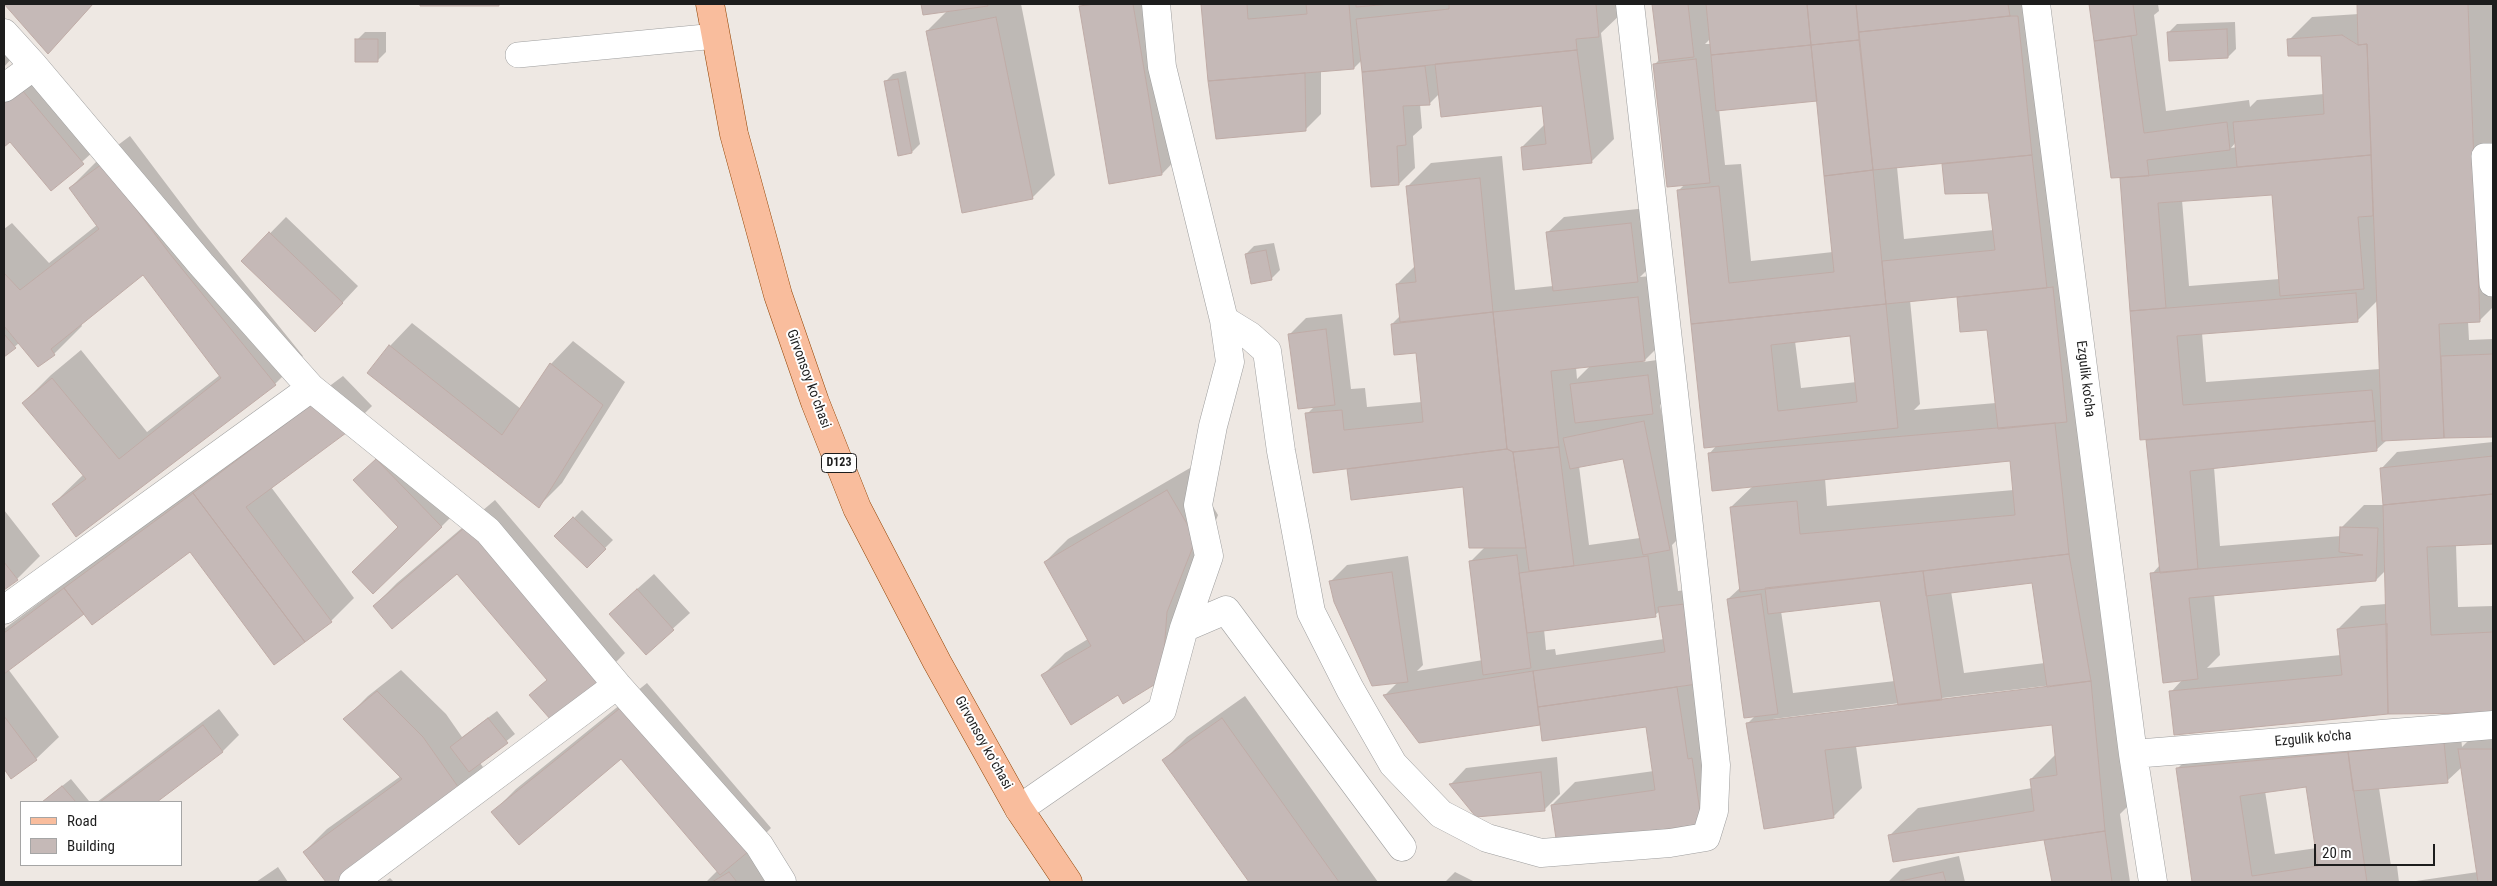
<!DOCTYPE html>
<meta charset="utf-8">
<style>
body{margin:0}
#map{position:relative;width:2497px;height:886px;overflow:hidden;background:#eee8e3;font-family:"Roboto Condensed",sans-serif}
canvas{display:block}
.frame{position:absolute;inset:0;border:5px solid #1d1d1d;pointer-events:none}
.legend{position:absolute;left:20px;top:801px;width:162px;height:65px;box-sizing:border-box;background:#fff;border:1px solid #a5a5a5;margin:0;padding:6px 9px;list-style:none;font-size:15px;color:#1d1d1d}
.legend li{display:flex;align-items:center;gap:10px;height:25px}
.legend b{width:25px;border:1px solid #a5a5a5}
.scale{position:absolute;left:2314px;top:844px;width:121px;height:22px;box-sizing:border-box;border:2px solid #1d1d1d;border-top:0;padding-left:6px;font-size:15px;line-height:18px;white-space:nowrap;color:#1d1d1d;-webkit-text-stroke:4px #fff;paint-order:stroke}
</style>
<div id="map">
<canvas width="2497" height="886"></canvas>
<div class="frame"></div>
<ul class="legend">
<li><b style="height:6px;background:#f9bd9d"></b>Road</li>
<li><b style="height:14px;background:#c5b9b7"></b>Building</li>
</ul>
<div class="scale">20 m</div>
</div>
<script>
const ctx = document.querySelector('canvas').getContext('2d');
ctx.lineJoin = 'round';
function fillPath(path, color) { ctx.fillStyle = color; ctx.fill(path, 'evenodd'); }
const toPath = rows => new Path2D(rows.map(r => 'M' + r).join(''));
function strokePath(path, color, width, dash) { ctx.strokeStyle = color; ctx.lineWidth = width; ctx.lineCap = dash ? 'butt' : 'round'; ctx.setLineDash(dash || []); ctx.stroke(path); }
function drawText(font, color, halo, rows, align = 'center') {
  ctx.font = font + ' "Roboto Condensed",sans-serif'; ctx.lineWidth = 4; ctx.setLineDash([]); ctx.textBaseline = 'middle'; ctx.strokeStyle = halo; ctx.fillStyle = color; for (const [text, x, y, turn = 0] of rows) {
    ctx.save(); ctx.translate(x, y); ctx.rotate((+turn || 0) * Math.PI / 180); ctx.textAlign = isNaN(turn) ? turn : align; if (halo) ctx.strokeText(text, 0, 0); ctx.fillText(text, 0, 0); ctx.restore();
  }
}
const shadow = toPath([
 [6,4,93,4,48,52],
 [922,4,1021,4,1055,175,1032,198,927,31,948,10,924,14],
 [1084,4,1159,4,1184,151,1162,174,1081,7],
 [1202,4,1621,4,1622,13,1601,33,1614,139,1591,162,1522,147,1545,124,1543,105,1440,93,1429,104,1420,104,1422,128,1413,136,1415,168,1399,184,1372,185,1362,60,1354,68,1321,71,1321,114,1305,130,1209,81],
 [1654,4,2047,4,2132,802,2120,814,2130,882,2053,882,2045,839,1889,836,1918,808,2032,788,2031,779,2056,754,2053,724,1856,746,1862,788,1834,816,1765,828,1747,724,1755,716,1728,599,1741,587,1731,507,1753,486,1709,454,1717,445,1679,190,1685,184,1655,64,1660,59],
 [1710,39,1711,44,1705,44],
 [1818,99,1833,252,1751,261,1741,164,1725,165,1719,109],
 [1946,162,1944,164,1989,192,1994,230,1904,239,1897,167],
 [1958,295,1961,331,1988,328,1996,403,1914,410,1920,404,1910,300],
 [1851,335,1857,382,1801,388,1795,341],
 [2011,460,2014,490,1827,506,1825,478],
 [2033,582,2045,663,1964,673,1951,591],
 [1881,600,1895,681,1793,693,1781,611],
 [2053,685,2053,687,1939,701,1942,698],
 [1900,703,1900,706,1773,721,1773,719],
 [2090,4,2158,4,2159,11,2154,15,2166,111,2249,100,2250,107,2257,100,2324,94,2322,55,2289,40,2312,17,2359,14,2358,4,2493,4,2493,307,2479,321,2468,321,2469,340,2493,339,2493,436,2387,440,2376,450,2214,467,2220,546,2341,536,2341,528,2364,505,2384,505,2381,469,2397,452,2493,442,2493,543,2456,545,2458,607,2493,606,2493,712,2171,692,2183,679,2152,574,2160,565,2147,438,2141,438,2121,177,2112,177],
 [2236,142,2237,147,2231,148],
 [2273,193,2280,279,2189,286,2182,200],
 [2378,300,2380,369,2206,382,2202,333,2357,321],
 [2386,570,2386,604,2361,606,2338,629,2341,655,2207,668,2220,655,2214,594,2376,580],
 [2235,22,2236,49,2228,57,2169,32,2177,24],
 [365,32,386,32,386,52,378,60,357,40],
 [4,37,17,52,4,67],
 [40,62,106,140,51,190,10,140,4,145,4,92],
 [906,71,920,144,912,152,885,82,893,74],
 [130,136,198,226,303,356,275,384,53,504,84,474,23,403,51,375,81,350,147,432,220,375,143,273,81,324,82,326,54,354,39,366,19,343,4,356,4,229,12,223,49,263,97,225,70,188,98,160],
 [1502,156,1515,290,1553,286,1547,233,1564,217,1647,208,1653,264,1640,277,1661,275,1668,337,1643,362,1664,359,1668,397,1660,405,1685,532,1672,545,1678,591,1701,588,1710,737,1701,823,1552,805,1575,782,1654,771,1647,725,1542,724,1419,742,1385,695,1398,682,1331,581,1347,565,1408,556,1423,665,1417,671,1483,660,1470,562,1485,547,1464,486,1352,499,1348,467,1307,414,1315,406,1290,334,1306,318,1342,314,1351,389,1365,388,1367,407,1422,402,1417,352,1392,324,1400,316,1397,284,1416,265,1408,186,1431,163],
 [1590,366,1577,379,1576,367],
 [1624,458,1640,538,1589,545,1579,466],
 [1660,611,1664,639,1556,655,1555,649,1546,650,1544,629,1655,615],
 [286,217,358,286,331,315,243,261],
 [1274,243,1280,270,1271,279,1246,254,1254,246],
 [412,323,521,409,551,364,573,341,625,382,562,483,539,506,390,346],
 [343,376,372,406,349,429,271,487,354,598,331,621,190,551,85,613,8,669,59,737,36,759,12,777,4,767,4,629],
 [393,443,457,511,441,527,400,527,371,464],
 [1190,468,1218,515,1190,588,1184,656,1118,693,1043,675,1065,653,1088,639,1045,562,1068,539],
 [495,500,625,653,602,676,531,696,548,679,457,572,374,606,397,583],
 [4,510,40,556,17,579,4,589],
 [582,510,613,540,587,566,556,536],
 [654,574,690,613,646,653,627,598],
 [401,670,446,714,462,737,497,711,515,734,480,763,483,767,460,790,335,882,327,882,304,852,327,829,401,776,345,719,368,696],
 [647,683,771,828,746,853,752,850,777,882,706,882,718,870,621,757,493,812,516,789],
 [1245,696,1378,882,1251,882,1164,760,1187,737],
 [219,709,239,735,223,751,155,802,97,802],
 [2488,721,2493,721,2493,882,2409,882,2478,872,2462,767,2447,781,2379,788,2391,866,2397,866,2399,882,2193,882,2178,768,2201,745,2460,727,2462,747],
 [2307,785,2317,848,2275,854,2265,791],
 [1557,757,1560,794,1544,810,1451,784,1466,768],
 [71,779,89,801,87,802,42,802],
 [1959,856,1965,882,1888,882,1901,869],
 [278,867,288,882,256,882],
 [1455,872,1475,882,1445,882],
 [390,878,394,882,385,882]
]);
const building = toPath([
 [4,4,93,4,48,54,4,4],
 [420,4,499,4,499,6,420,6,420,4],
 [921,4,987,4,988,6,923,15,921,4],
 [1095,4,1133,4,1162,175,1109,184,1079,6,1095,4],
 [1201,4,1247,4,1248,19,1307,14,1306,4,1349,4,1354,69,1208,81,1201,4],
 [1356,4,1391,4,1356,7,1356,4],
 [1449,4,1596,4,1599,37,1576,39,1577,50,1362,72,1356,19,1449,9,1449,4],
 [1652,4,1688,4,1694,57,1659,61,1652,4],
 [1706,4,1807,4,1811,45,1711,55,1706,4],
 [1807,4,1856,4,1859,40,1811,45,1807,4],
 [1856,4,2008,4,2010,16,1859,32,1856,4],
 [2089,4,2133,4,2137,35,2094,41,2089,4],
 [2357,4,2468,4,2480,322,2439,324,2444,438,2382,441,2367,44,2358,45,2357,4],
 [2010,16,2018,16,2032,155,1873,170,1859,32,2010,16],
 [996,17,1033,199,962,213,926,31,996,17],
 [2227,29,2228,58,2169,61,2167,32,2227,29],
 [2342,35,2358,45,2367,44,2371,155,2237,167,2233,122,2324,114,2321,56,2288,56,2287,39,2342,35],
 [2131,36,2144,133,2227,122,2230,150,2147,160,2149,176,2111,178,2094,41,2131,36],
 [355,39,378,39,378,62,355,62,355,39],
 [1859,40,1873,170,1824,176,1811,45,1859,40],
 [1811,45,1817,101,1716,111,1711,55,1811,45],
 [1577,50,1592,163,1523,170,1521,147,1546,144,1542,106,1441,117,1435,64,1577,50],
 [1696,59,1710,183,1667,187,1653,64,1696,59],
 [1425,66,1430,105,1403,106,1406,145,1397,146,1399,185,1371,187,1362,72,1425,66],
 [1305,73,1306,131,1216,139,1208,81,1305,73],
 [898,79,912,153,898,156,884,81,898,79],
 [17,84,84,164,51,191,10,142,4,147,4,95,17,84],
 [2032,155,2047,288,1886,304,1882,261,1995,250,1988,193,1945,194,1942,164,2032,155],
 [2371,155,2373,216,2358,217,2364,289,2280,296,2272,195,2158,203,2166,308,2130,311,2120,178,2371,155],
 [102,164,170,254,276,385,76,537,52,504,86,479,22,403,52,378,119,459,221,378,143,275,51,349,55,355,38,367,4,326,4,273,20,290,99,229,69,188,102,164],
 [1873,170,1886,304,1691,324,1677,190,1719,186,1729,283,1834,272,1824,176,1873,170],
 [1480,178,1493,312,1400,322,1396,284,1416,282,1406,186,1480,178],
 [1631,223,1638,282,1553,291,1546,232,1631,223],
 [269,232,343,303,315,332,241,261,269,232],
 [1266,250,1272,280,1251,284,1245,254,1266,250],
 [2053,287,2067,422,1998,429,1987,330,1960,332,1957,297,2053,287],
 [2356,293,2358,322,2177,336,2183,405,2372,390,2375,421,2140,440,2130,311,2356,293],
 [1638,297,1645,361,1551,371,1559,447,1513,452,1507,449,1493,312,1638,297],
 [1886,304,1898,428,1704,448,1691,324,1886,304],
 [1850,336,1857,402,1778,411,1771,345,1850,336],
 [1493,312,1507,449,1313,473,1305,413,1342,410,1344,430,1423,422,1416,353,1394,355,1391,324,1493,312],
 [1326,329,1335,405,1298,409,1288,334,1326,329],
 [4,334,16,348,4,357,4,334],
 [389,345,502,435,550,363,603,405,539,508,367,373,389,345],
 [2493,354,2493,437,2444,438,2441,356,2493,354],
 [1648,375,1653,414,1575,423,1570,384,1648,375],
 [320,398,350,430,246,507,332,622,305,642,193,493,320,398],
 [1644,421,1670,550,1643,555,1623,459,1570,469,1563,438,1644,421],
 [2375,421,2377,451,2190,471,2198,569,2160,573,2146,440,2375,421],
 [2055,423,2069,554,1740,592,1730,507,1797,501,1800,534,2015,515,2010,461,1712,491,1708,453,2055,423],
 [1559,447,1574,566,1529,571,1513,452,1559,447],
 [1507,449,1513,452,1526,548,1469,548,1463,487,1351,500,1347,469,1507,449],
 [2493,456,2493,494,2383,505,2380,468,2493,456],
 [376,459,442,527,373,594,352,572,398,527,353,480,376,459],
 [1167,490,1196,539,1167,612,1162,680,1123,704,1118,695,1071,725,1041,675,1091,646,1044,562,1167,490],
 [193,493,305,642,274,665,190,552,92,625,64,588,193,493],
 [2493,494,2493,544,2427,547,2431,635,2493,632,2493,713,2388,714,2383,505,2493,494],
 [573,517,606,549,587,568,554,536,573,517],
 [471,522,603,677,551,720,529,695,547,680,457,574,392,629,373,606,471,522],
 [2340,527,2378,528,2376,581,2189,598,2198,679,2163,683,2150,573,2363,555,2339,552,2340,527],
 [2069,554,2091,681,2047,687,2032,583,1926,596,1923,571,2069,554],
 [1517,555,1531,668,1483,675,1469,561,1517,555],
 [1648,556,1656,617,1527,633,1519,573,1648,556],
 [4,562,18,580,4,590,4,562],
 [1923,571,1942,700,1898,705,1880,601,1768,614,1765,588,1923,571],
 [1392,572,1408,682,1372,686,1334,602,1329,581,1392,572],
 [64,588,84,614,4,674,4,633,64,588],
 [637,589,674,630,646,655,609,614,637,589],
 [1761,594,1778,714,1744,718,1727,599,1761,594],
 [1685,604,1697,684,1538,707,1533,671,1665,652,1658,607,1685,604],
 [2387,624,2388,714,2174,735,2169,691,2342,675,2337,629,2387,624],
 [1533,671,1540,725,1419,743,1383,695,1533,671],
 [2091,681,2105,831,1893,862,1888,835,2034,811,2030,779,2057,775,2052,725,1825,750,1834,818,1764,829,1746,723,2091,681],
 [1677,687,1688,759,1692,758,1702,824,1557,845,1551,805,1655,790,1646,727,1542,741,1538,707,1677,687],
 [377,691,423,737,461,791,337,882,326,882,303,852,402,779,343,719,377,691],
 [624,705,749,851,720,875,621,759,519,845,491,812,624,705],
 [4,716,37,760,11,779,4,769,4,716],
 [488,718,508,743,469,772,450,747,488,718],
 [1222,718,1339,882,1249,882,1162,760,1222,718],
 [203,725,223,752,157,802,100,802,203,725],
 [2444,742,2448,783,2353,791,2348,752,2444,742],
 [2458,749,2493,749,2493,882,2478,882,2458,749],
 [2348,752,2367,882,2192,882,2176,768,2348,752],
 [2306,787,2318,866,2252,876,2240,796,2306,787],
 [1541,772,1545,811,1476,817,1449,784,1541,772],
 [62,786,76,802,42,802,62,786],
 [2105,831,2112,882,2052,882,2044,840,2105,831],
 [729,872,737,882,712,882,729,872],
 [1943,872,1946,882,1896,882,1943,872]
]);
const lane = toPath([
 [518,55,716,36],
 [2492,284,2484,156,2493,156]
]);
const street = toPath([
 [1156,4,1162,67,1224,320],
 [2036,4,2133,754,2153,882],
 [4,33,34,66,201,264,311,388,488,531,617,685,759,845,782,882],
 [4,88,34,66],
 [4,610,311,388],
 [1184,628,1226,610,1402,847],
 [2133,754,2493,725],
 [1019,809,1162,710,1184,628,1209,556,1198,505,1213,426,1230,362,1224,320,1250,336,1267,351,1281,451,1311,612,1350,689,1393,764,1441,814,1487,838,1541,853,1670,843,1706,837,1714,811,1716,765,1630,4],
 [353,882,617,685]
]);
const primary = toPath([
 [710,4,734,134,778,295,815,402,857,508,937,662,1019,809,1068,882]
]);
const shields = [
 [839,463,35]
];
const shieldNames = [
 ["D123",839,463]
];
const streetNames = [
 ["Girvonsoy koʻchasi",808,379,70],
 ["Ezgulik ko'cha",2085,379,83],
 ["Ezgulik ko'cha",2313,739,-5],
 ["Girvonsoy koʻchasi",983,743,61]
];
fillPath(shadow, '#0003');
fillPath(building, '#c5b9b7');
strokePath(building, '#bfaba6', 1);
strokePath(lane, '#9e9e9e', 26);
strokePath(street, '#9e9e9e', 29);
strokePath(primary, '#924404', 29);
strokePath(lane, '#fff', 25);
strokePath(street, '#fff', 28);
strokePath(primary, '#f9bd9d', 28);
for (const [x, y, w] of shields) { const box = new Path2D(); box.roundRect(x - w / 2, y - 9.5, w, 19, 4); ctx.fillStyle = '#fff'; ctx.fill(box); strokePath(box, '#1d1d1d', 1); }
drawText('bold 12px', '#1d1d1d', null, shieldNames);
drawText('14px', '#1d1d1d', '#fff', streetNames);
</script>
